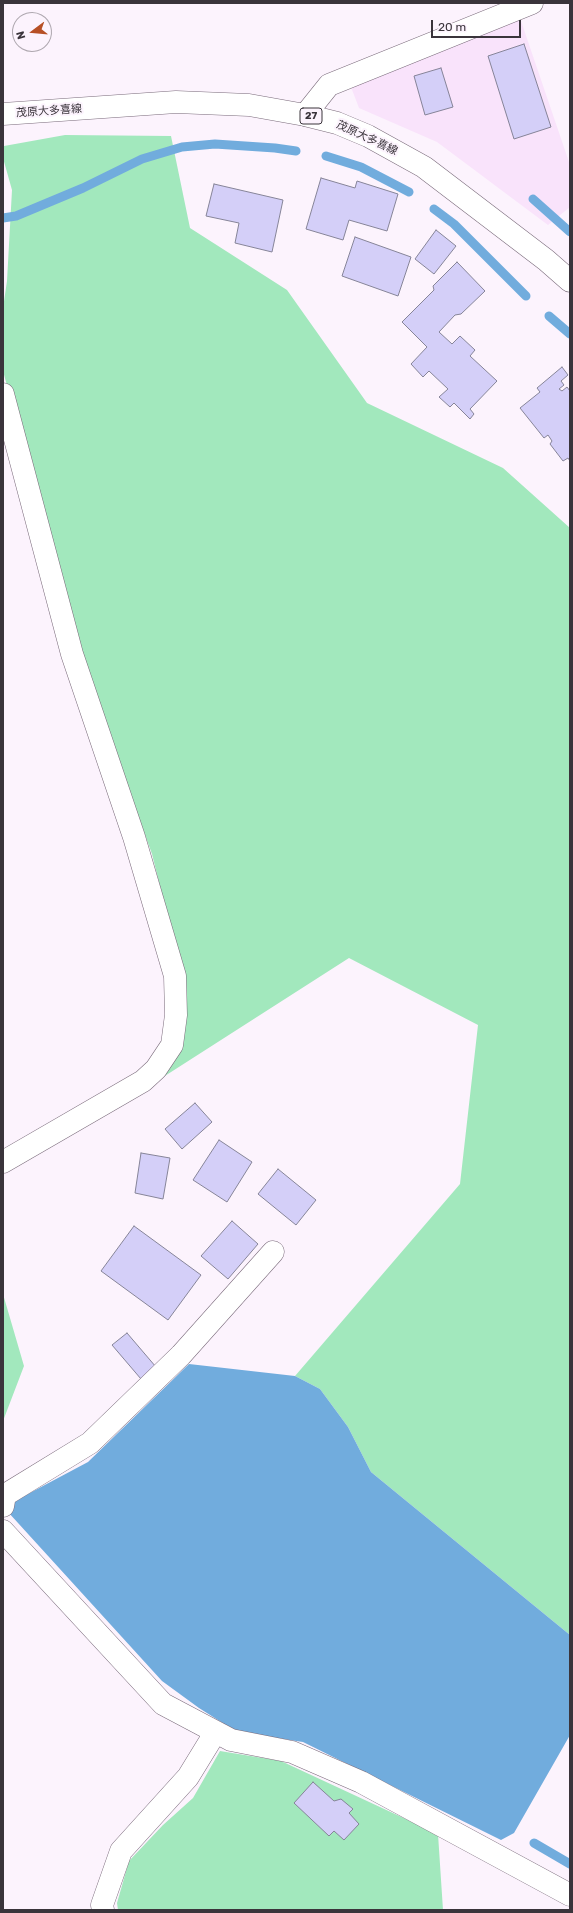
<!DOCTYPE html>
<meta charset="utf-8">
<style>
body{margin:0}
#map{position:relative;width:573px;height:1913px;overflow:hidden;background:#fcf3fd;font-family:Rubik,sans-serif}
canvas{display:block}
.frame{position:absolute;inset:0;border:4px solid #3a343b;pointer-events:none}
.north{position:absolute;left:12px;top:12px;width:40px;height:40px;box-sizing:border-box;background:#fcf3fd;border:1px solid #aea7af;border-radius:50%;rotate:254deg;font-size:11px;font-weight:700;line-height:16px;text-align:center;color:#3a343b}
.north::after{content:'';display:block;margin:auto;width:14px;height:18px;background:#b75026;clip-path:polygon(50% 0,100% 100%,50% 72%,0 100%)}
.scale{position:absolute;left:431px;top:20px;width:90px;height:18px;box-sizing:border-box;border:2px solid #3a343b;border-top:0;padding-left:5px;font-size:12px;line-height:14px;white-space:nowrap;color:#3a343b;-webkit-text-stroke:3px #fcf3fd;paint-order:stroke}
</style>
<div id="map">
<canvas width="573" height="1913"></canvas>
<div class="frame"></div>
<div class="north">N</div>
<div class="scale">20 m</div>
</div>
<script>
const ctx = document.querySelector('canvas').getContext('2d');
ctx.lineJoin = 'round';
function fillPath(path, color) { ctx.fillStyle = color; ctx.fill(path, 'evenodd'); }
const toPath = rows => new Path2D(rows.map(r => 'M' + r).join(''));
function strokePath(path, color, width, dash) { ctx.strokeStyle = color; ctx.lineWidth = width; ctx.lineCap = dash ? 'butt' : 'round'; ctx.setLineDash(dash || []); ctx.stroke(path); }
function drawText(font, color, halo, rows, align = 'center') {
  ctx.font = font + ' Rubik,"Noto Sans JP",sans-serif'; ctx.lineWidth = 4; ctx.setLineDash([]); ctx.textBaseline = 'middle'; ctx.strokeStyle = halo; ctx.fillStyle = color; for (const [text, x, y, turn = 0] of rows) {
    ctx.save(); ctx.translate(x, y); ctx.rotate((+turn || 0) * Math.PI / 180); ctx.textAlign = isNaN(turn) ? turn : align; if (halo) ctx.strokeText(text, 0, 0); ctx.fillText(text, 0, 0); ctx.restore();
  }
}
const built = toPath([
 [519,15,570,165,570,207,548,225,437,142,359,108,351,87]
]);
const green = toPath([
 [65,135,171,136,190,228,287,290,367,403,503,468,570,528,570,1635,371,1472,348,1427,320,1389,295,1376,460,1184,478,1025,349,958,157,1081,180,1044,172,935,152,854,84,667,3,371,3,308,7,281,12,190,3,158,4,146],
 [3,1294,24,1366,3,1421],
 [220,1751,281,1761,438,1834,443,1910,118,1910,117,1903,129,1861,163,1825,193,1798]
]);
const water = toPath([
 [189,1364,295,1376,320,1389,348,1427,371,1472,570,1635,570,1735,514,1833,501,1840,303,1742,237,1732,199,1708,162,1681,8,1512,11,1503,88,1462]
]);
const stream = toPath([
 [326,156,361,167,409,192],
 [533,199,570,232],
 [434,209,454,224,526,296],
 [3,218,16,216,83,188,142,159,182,147,215,144,275,148,296,151],
 [549,316,570,334],
 [534,1843,570,1864]
]);
const building = toPath([
 [524,44,551,127,514,139,488,56,524,44],
 [441,68,453,107,425,115,414,76,441,68],
 [321,178,355,188,357,181,398,194,387,231,349,220,343,240,306,229,321,178],
 [214,184,283,200,272,252,235,243,239,223,206,216,214,184],
 [436,230,456,246,434,274,415,259,436,230],
 [355,237,411,257,398,296,342,276,355,237],
 [457,262,485,291,461,314,455,315,439,332,452,344,460,336,475,350,470,356,497,381,470,409,474,414,470,419,454,403,450,407,439,397,448,389,429,371,423,377,411,364,427,347,402,322,434,290,433,286,457,262],
 [562,367,568,375,561,381,564,385,559,389,562,391,567,387,570,391,570,461,568,458,563,461,550,444,552,441,548,435,544,438,520,408,540,392,537,388,562,367],
 [195,1103,212,1122,182,1149,165,1129,195,1103],
 [219,1140,252,1162,227,1202,193,1180,219,1140],
 [141,1153,170,1158,163,1199,135,1193,141,1153],
 [278,1169,316,1200,296,1225,258,1194,278,1169],
 [232,1221,258,1244,228,1279,201,1256,232,1221],
 [134,1226,201,1275,168,1320,101,1271,134,1226],
 [127,1333,156,1367,141,1379,112,1345,127,1333],
 [313,1782,334,1801,341,1799,353,1809,349,1813,359,1824,344,1840,334,1831,329,1836,294,1803,313,1782]
]);
const minor = toPath([
 [305,115,329,85,532,3],
 [3,394,72,654,134,837,175,976,176,1015,172,1045,156,1069,143,1081,3,1162],
 [3,1506,5,1495,90,1443,181,1355,273,1252],
 [3,1531,163,1704,231,1740,292,1752,361,1782,570,1895],
 [103,1910,102,1905,121,1851,188,1777,215,1733]
]);
const major = toPath([
 [3,114,176,102,249,105,305,115,337,123,368,136,424,167,546,260,570,281]
]);
const shields = [
 [311,116,22]
];
const shieldNames = [
 ["27",311,116]
];
const streetNames = [
 ["茂原大多喜線",49,111,-4],
 ["茂原大多喜線",367,138,25]
];
fillPath(built, '#f9e3fb');
fillPath(green, '#a2e8bd');
fillPath(water, '#71acdd');
strokePath(stream, '#71acdd', 9);
fillPath(building, '#d4cff8');
strokePath(building, '#868498', 1);
strokePath(minor, '#7a6b7b', 23);
strokePath(major, '#7a6b7b', 23);
strokePath(minor, '#fff', 22);
strokePath(major, '#fff', 22);
for (const [x, y, w] of shields) { const box = new Path2D(); box.roundRect(x - w / 2, y - 8, w, 16, 3); ctx.fillStyle = '#fcf3fd'; ctx.fill(box); strokePath(box, '#3a343b', 1); }
drawText('bold 10px', '#3a343b', null, shieldNames);
drawText('11px', '#3a343b', '#fcf3fd', streetNames);
</script>
